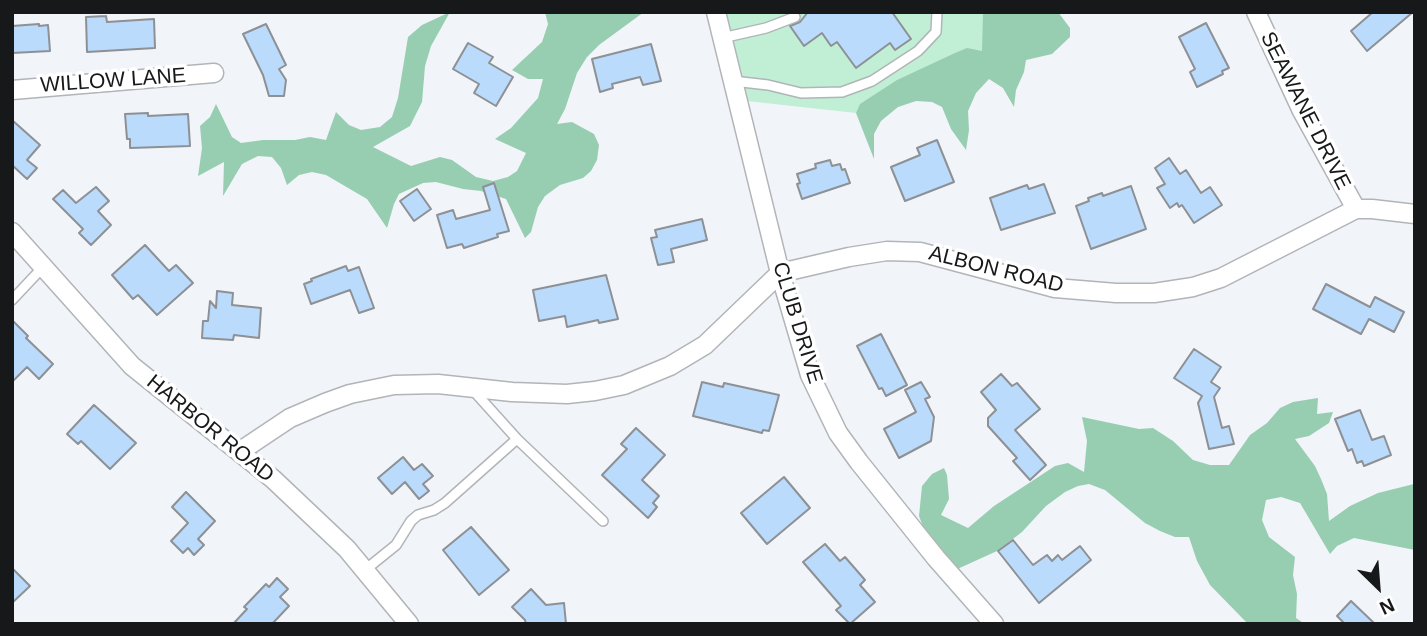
<!DOCTYPE html>
<style>
body{margin:0}
#map{position:relative;width:1427px;height:636px;overflow:hidden;background:#f1f4f8;font-family:Arial,sans-serif}
canvas{display:block}
.frame{position:absolute;inset:0;border:14px solid #171819;pointer-events:none}
.north{position:absolute;left:1343px;top:552px;width:70px;height:70px;-webkit-text-stroke:5px #fff;paint-order:stroke;rotate:155deg;font-size:19px;font-weight:700;line-height:28px;text-align:center;color:#171819}
.north::after{content:'';display:block;margin:auto;width:24px;height:32px;background:#171819;clip-path:polygon(50% 0,100% 100%,50% 72%,0 100%)}
</style>
<div id="map">
<canvas width="1427" height="636"></canvas>
<div class="frame"></div>
<div class="north">N</div>
</div>
<script>
const ctx = document.querySelector('canvas').getContext('2d');
ctx.lineJoin = 'round';
function fillPath(path, color) { ctx.fillStyle = color; ctx.fill(path, 'evenodd'); }
const toPath = rows => new Path2D(rows.map(r => 'M' + r).join(''));
function strokePath(path, color, width, dash) { ctx.strokeStyle = color; ctx.lineWidth = width; ctx.lineCap = dash ? 'butt' : 'round'; ctx.setLineDash(dash || []); ctx.stroke(path); }
function drawText(font, color, halo, rows, align = 'center') {
  ctx.font = font + ' Arial,sans-serif'; ctx.lineWidth = 7; ctx.setLineDash([]); ctx.textBaseline = 'middle'; ctx.strokeStyle = halo; ctx.fillStyle = color; for (const [text, x, y, turn = 0] of rows) {
    ctx.save(); ctx.translate(x, y); ctx.rotate((+turn || 0) * Math.PI / 180); ctx.textAlign = isNaN(turn) ? turn : align; if (halo) ctx.strokeText(text, 0, 0); ctx.fillText(text, 0, 0); ctx.restore();
  }
}
const green = toPath([
 [712,12,993,12,1007,60,856,113,738,100]
]);
const forest = toPath([
 [450,12,431,46,425,66,422,102,410,126,373,147,411,166,440,157,452,160,476,177,493,181,508,177,517,171,526,153,495,139,511,128,538,98,543,79,528,79,512,70,542,42,548,24,545,12,644,12,599,45,587,57,577,73,565,109,557,124,572,122,594,134,599,145,597,160,591,171,583,178,560,185,545,196,538,207,531,232,525,238,506,199,481,191,463,189,436,182,423,183,399,194,394,204,387,228,367,199,326,175,312,172,299,175,287,185,281,168,272,157,258,156,242,164,223,196,224,162,198,176,202,148,200,126,210,117,216,104,232,137,241,143,263,140,295,140,310,137,326,140,336,112,349,125,361,130,380,127,392,117,398,98,408,37,422,25],
 [983,12,1058,12,1070,28,1070,37,1052,54,1026,60,1024,72,1016,90,1014,107,1003,88,989,79,976,93,968,111,969,130,966,150,951,129,942,107,932,102,916,101,898,107,881,121,874,134,874,159,856,113,860,104,897,80,955,53,967,48,982,51],
 [1318,398,1317,414,1333,412,1329,423,1309,436,1295,439,1315,466,1321,479,1327,494,1329,521,1350,506,1378,493,1414,484,1415,550,1354,538,1337,546,1330,554,1300,503,1281,497,1266,500,1262,520,1269,537,1295,557,1293,575,1297,594,1296,618,1305,624,1248,624,1210,585,1197,561,1189,537,1175,537,1160,531,1145,523,1105,490,1089,484,1078,486,1065,492,1046,506,1022,532,997,551,953,571,925,532,919,516,922,486,932,474,944,468,947,475,949,499,941,515,968,528,994,506,1055,466,1068,463,1084,472,1087,441,1082,417,1139,429,1153,428,1173,441,1193,460,1210,465,1229,465,1250,435,1267,423,1280,408,1293,402]
]);
const building = toPath([
 [808,12,892,12,911,39,895,50,890,43,856,68,837,42,831,46,822,33,804,46,790,26,800,22,808,12],
 [1373,12,1413,12,1367,51,1351,31,1373,12],
 [106,16,107,22,154,19,155,48,87,52,86,17,106,16],
 [1206,23,1229,68,1222,71,1223,74,1197,87,1190,72,1195,69,1179,37,1206,23],
 [39,24,39,26,48,25,50,51,12,53,12,26,39,24],
 [266,24,286,65,279,69,286,80,284,96,269,96,263,75,243,34,266,24],
 [468,43,493,57,489,63,513,77,496,106,474,93,479,84,453,69,468,43],
 [651,44,661,81,643,85,640,77,612,84,613,88,600,92,592,59,651,44],
 [148,113,148,116,188,114,190,146,130,148,130,139,127,139,125,114,148,113],
 [12,120,40,145,27,160,37,168,27,179,12,165,12,120],
 [937,140,954,182,905,201,891,167,920,155,917,148,937,140],
 [1169,158,1180,174,1186,170,1201,193,1210,187,1222,205,1194,223,1182,205,1179,207,1177,203,1170,208,1157,188,1165,184,1155,168,1169,158],
 [830,160,832,166,840,164,842,170,845,169,850,183,802,199,797,184,800,183,797,174,816,168,815,164,830,160],
 [494,183,509,231,497,234,498,237,464,248,462,244,447,248,437,215,453,210,456,219,490,210,483,187,494,183],
 [1044,184,1055,213,1001,230,990,198,1027,185,1029,189,1044,184],
 [1131,186,1146,229,1091,249,1076,206,1089,201,1088,198,1102,193,1103,196,1131,186],
 [96,187,109,201,98,211,111,225,91,245,79,233,83,229,53,199,63,190,76,203,96,187],
 [417,189,431,209,414,221,400,201,417,189],
 [702,219,707,240,671,249,674,262,658,265,651,238,657,237,655,230,702,219],
 [145,245,169,271,176,265,193,283,157,315,138,295,133,299,112,275,145,245],
 [346,266,348,271,359,267,374,308,359,313,350,290,311,304,304,284,312,281,311,279,346,266],
 [606,275,618,319,599,323,598,320,567,327,565,316,539,321,533,290,606,275],
 [1326,284,1370,307,1375,297,1404,312,1394,332,1369,319,1361,334,1313,309,1326,284],
 [217,291,233,293,232,305,261,308,259,338,234,335,233,340,202,338,203,321,208,321,210,301,216,308,217,291],
 [12,320,28,336,26,338,53,364,39,379,27,367,12,382,12,320],
 [881,334,907,385,886,396,882,388,879,389,857,346,881,334],
 [1194,349,1221,367,1211,382,1220,388,1214,397,1222,428,1229,426,1234,444,1209,449,1198,403,1202,396,1174,378,1194,349],
 [1001,374,1012,386,1017,383,1040,409,1015,430,1046,465,1030,480,1013,461,1017,458,988,426,988,418,996,410,981,392,1001,374],
 [702,382,723,387,724,383,779,395,769,431,763,430,762,433,693,416,702,382],
 [921,382,930,397,925,399,934,417,931,441,899,458,884,429,916,412,905,390,921,382],
 [94,405,136,443,110,469,81,441,78,444,67,434,94,405],
 [1360,410,1372,440,1384,436,1391,455,1364,466,1362,461,1357,463,1352,449,1348,451,1335,419,1360,410],
 [636,428,665,455,642,480,659,496,653,503,657,507,648,518,602,475,627,449,621,444,636,428],
 [403,457,414,470,422,464,433,476,423,484,429,491,419,499,405,482,392,494,378,478,403,457],
 [784,477,810,508,767,544,741,513,784,477],
 [186,492,215,521,198,539,204,545,194,555,188,548,183,553,171,541,188,523,172,507,186,492],
 [471,527,509,570,479,595,443,550,471,527],
 [1013,540,1033,565,1047,555,1052,561,1058,555,1062,560,1080,546,1091,560,1039,603,998,551,1013,540],
 [825,544,840,561,845,557,865,580,860,585,875,602,850,624,836,610,841,606,803,562,825,544],
 [12,568,30,586,12,603,12,568],
 [277,578,288,589,280,597,289,606,272,624,233,624,247,609,244,607,266,584,269,587,277,578],
 [531,589,546,605,564,603,566,624,526,624,525,620,512,607,531,589],
 [1351,601,1375,624,1345,624,1337,616,1351,601]
]);
const lane = toPath([
 [722,38,766,28,795,17],
 [733,81,768,85,801,93,842,92,872,81,918,51,936,32,937,12],
 [12,300,44,266],
 [472,389,517,439,603,521],
 [365,570,396,545,411,521,418,515,434,510,445,503,517,439]
]);
const street = toPath([
 [716,12,780,273,810,375,838,433,859,462,936,558,994,624],
 [1256,12,1302,111,1356,209],
 [12,90,214,73],
 [12,232,132,366,273,479,347,549,409,624],
 [239,452,290,418,325,403,350,394,394,385,438,384,512,392,567,394,595,391,624,385,670,366,705,345,780,273,849,257,887,251,920,252,1055,288,1116,293,1154,293,1193,287,1221,278,1356,209,1372,209,1415,214]
]);
const streetNames = [
 ["WILLOW LANE",113,81,-4],
 ["SEAWANE DRIVE",1305,111,63],
 ["ALBON ROAD",996,270,14],
 ["CLUB DRIVE",797,323,73],
 ["HARBOR ROAD",210,429,39]
];
fillPath(green, '#c1efd6');
fillPath(forest, '#97ceb1');
fillPath(building, '#badbfb');
strokePath(building, '#8d9094', 2);
strokePath(lane, '#b1b5b8', 12);
strokePath(street, '#b1b5b8', 21);
strokePath(lane, '#fff', 9);
strokePath(street, '#fff', 18);
drawText('21px', '#171819', '#fff', streetNames);
</script>
